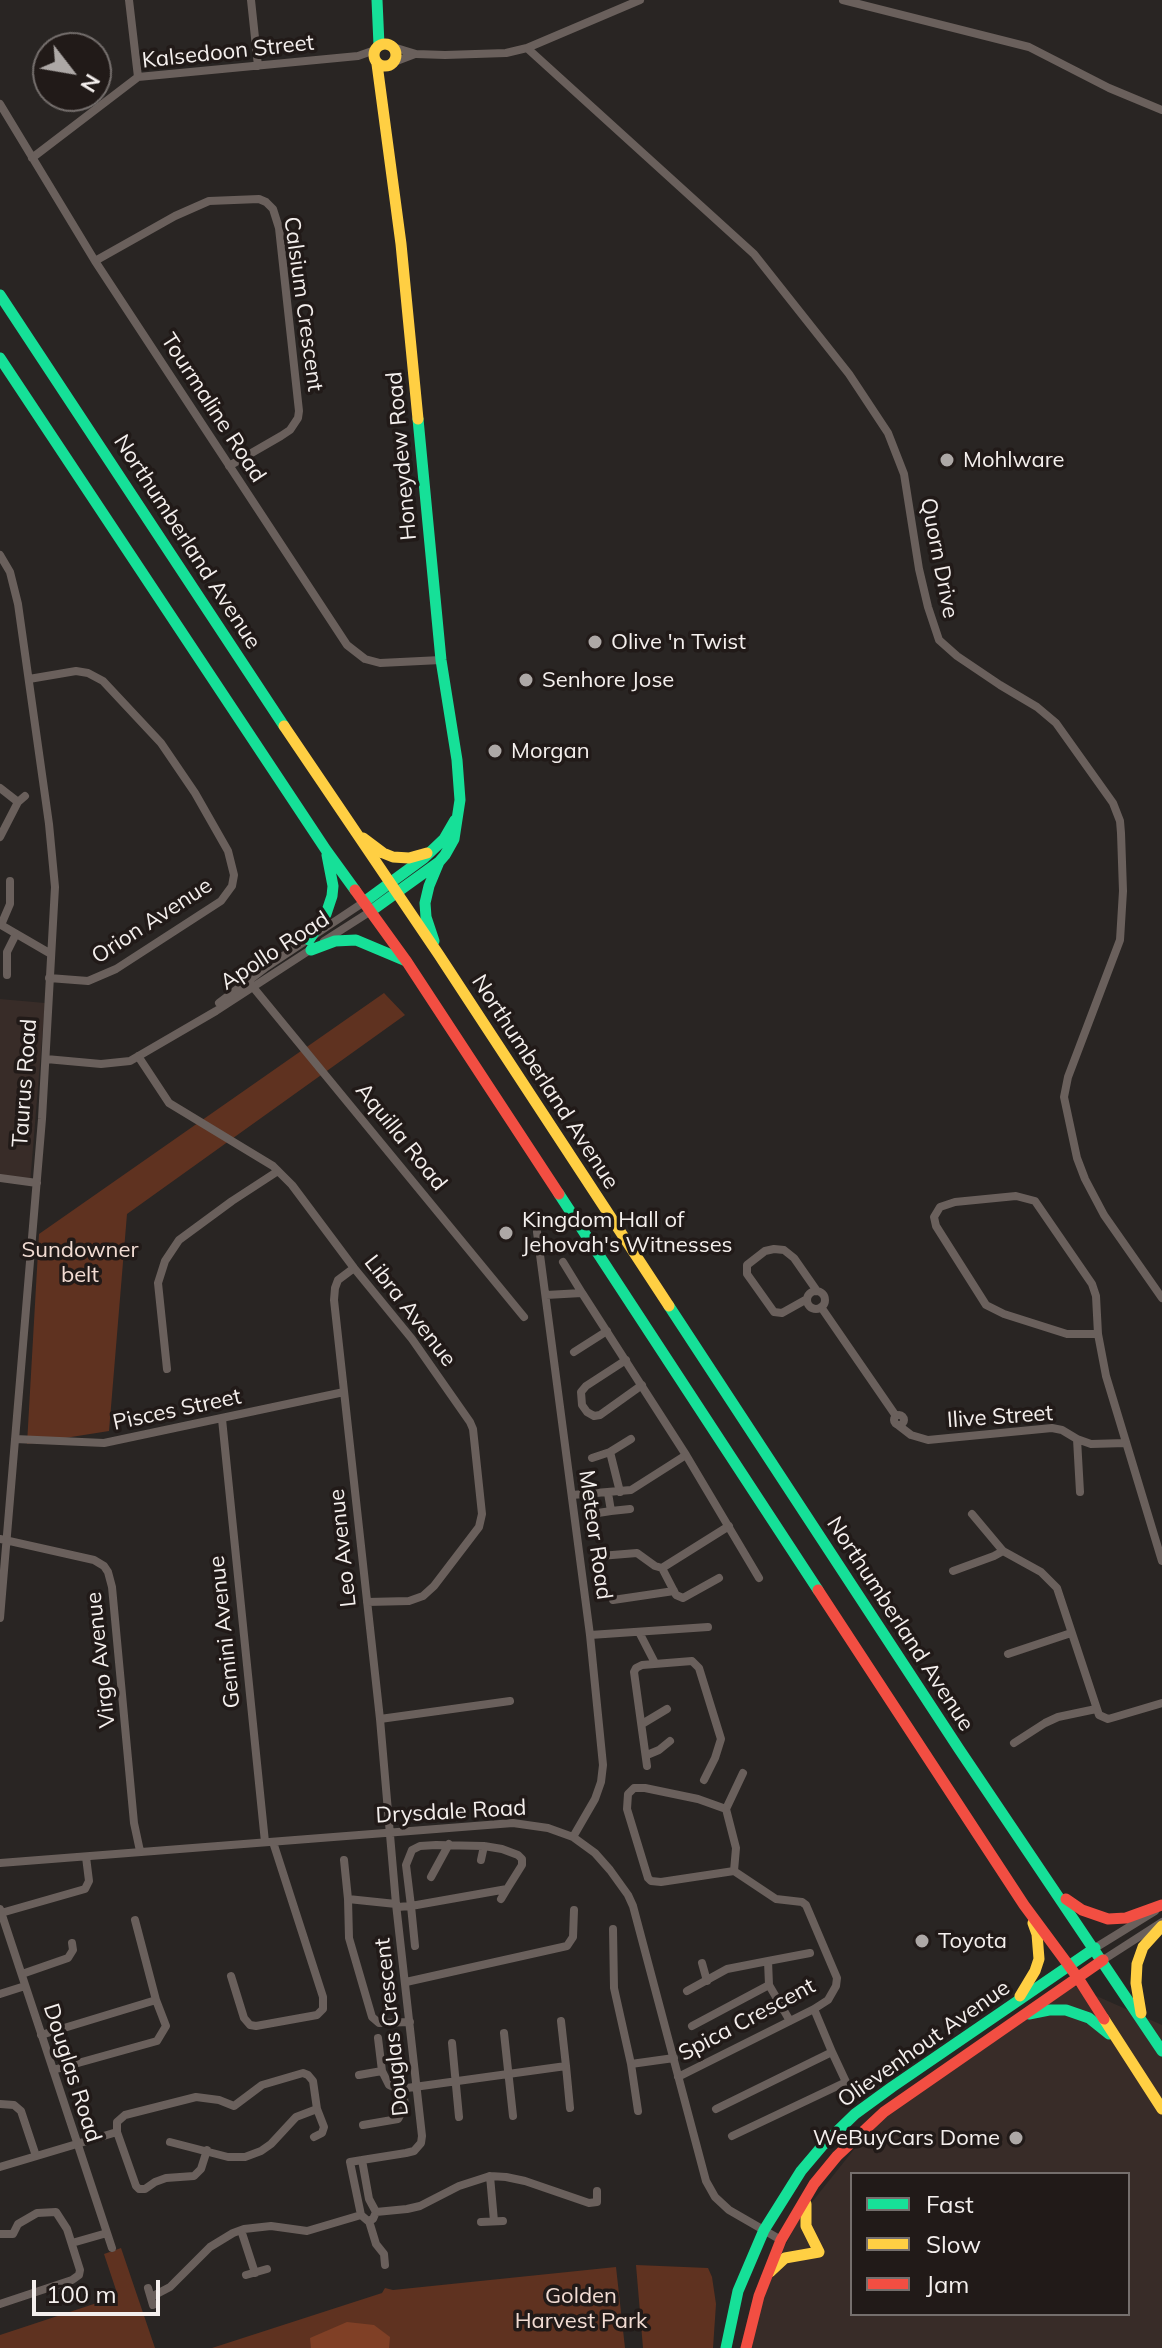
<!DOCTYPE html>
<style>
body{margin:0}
#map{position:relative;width:1162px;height:2348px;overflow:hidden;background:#292523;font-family:Mulish,sans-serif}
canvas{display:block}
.legend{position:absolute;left:850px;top:2172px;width:280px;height:144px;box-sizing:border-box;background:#211a18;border:2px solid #756f6d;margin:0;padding:10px 14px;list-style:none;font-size:24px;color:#f4efed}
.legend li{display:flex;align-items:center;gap:16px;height:40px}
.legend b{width:40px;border:2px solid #756f6d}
.north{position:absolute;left:32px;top:32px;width:80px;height:80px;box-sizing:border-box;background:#211a18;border:2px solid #756f6d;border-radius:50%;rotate:121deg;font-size:22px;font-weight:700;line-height:32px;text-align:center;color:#f4efed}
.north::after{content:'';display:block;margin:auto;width:28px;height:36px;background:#ada8a6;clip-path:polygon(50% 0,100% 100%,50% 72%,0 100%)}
.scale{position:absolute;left:32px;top:2280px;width:128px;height:36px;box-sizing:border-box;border:4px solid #f4efed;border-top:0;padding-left:10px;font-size:24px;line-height:28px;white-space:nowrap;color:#f4efed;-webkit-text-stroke:6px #211a18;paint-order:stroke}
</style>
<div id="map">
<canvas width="1162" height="2348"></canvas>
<ul class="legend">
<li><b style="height:10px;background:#16e098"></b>Fast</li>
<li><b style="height:10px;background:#ffcf43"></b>Slow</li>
<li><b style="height:10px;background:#f24e42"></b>Jam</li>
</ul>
<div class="north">N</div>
<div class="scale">100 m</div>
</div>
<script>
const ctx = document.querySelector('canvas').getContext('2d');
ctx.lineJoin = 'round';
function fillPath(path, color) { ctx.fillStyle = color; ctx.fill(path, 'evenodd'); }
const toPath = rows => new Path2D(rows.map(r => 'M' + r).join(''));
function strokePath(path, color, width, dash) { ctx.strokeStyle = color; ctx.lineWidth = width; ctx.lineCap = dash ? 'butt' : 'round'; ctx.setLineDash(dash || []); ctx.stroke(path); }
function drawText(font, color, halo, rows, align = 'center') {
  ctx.font = font + ' Mulish,sans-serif'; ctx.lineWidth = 7; ctx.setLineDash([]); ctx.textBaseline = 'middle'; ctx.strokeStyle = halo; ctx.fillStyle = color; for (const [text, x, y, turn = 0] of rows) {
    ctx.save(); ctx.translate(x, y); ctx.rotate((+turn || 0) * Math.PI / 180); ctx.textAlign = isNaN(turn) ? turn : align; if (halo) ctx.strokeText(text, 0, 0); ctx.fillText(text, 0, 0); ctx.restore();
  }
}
const built = toPath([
 [0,999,45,1003,30,1184,0,1180],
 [1074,1986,1162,2025,1162,2348,752,2348,757,2314,783,2250,800,2217,871,2128],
 [852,2174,1128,2174,1128,2314,852,2314]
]);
const green = toPath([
 [384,993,405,1015,127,1214,109,1431,27,1444,39,1234],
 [121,2248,155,2348,0,2348,0,2335,118,2296,104,2254],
 [636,2265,708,2268,712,2277,716,2304,713,2348,643,2348],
 [616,2267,625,2348,212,2348,382,2293,385,2288,393,2290]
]);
const forest = toPath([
 [347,2322,374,2325,390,2337,389,2348,311,2348,310,2338]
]);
const street = toPath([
 [129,0,138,77],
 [251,0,258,66],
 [843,0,1029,47,1109,88,1162,110],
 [393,47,416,54,445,55,506,53,527,48,640,0],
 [527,48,754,254,849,374,888,433,904,474,919,569,928,607,939,640,957,656,1000,685,1037,707,1056,723,1113,803,1120,821,1121,833,1123,891,1120,940,1068,1077,1064,1097,1077,1158,1085,1179,1104,1215,1162,1298],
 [394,62,415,54],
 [0,104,95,261,347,645,365,659,380,663,441,660],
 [32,158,138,77,358,56,375,50],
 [95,261,175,216,209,201,259,199,266,202,273,209,279,228,299,411,298,418,290,430,281,436,229,466],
 [0,555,10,572,18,604,49,824,55,887,42,1119,0,1618],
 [29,679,76,671,88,673,103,681,161,743,195,793,228,851,234,875,232,886,221,901,116,969,88,981,49,978],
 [0,788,18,802,25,796],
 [0,837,18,802],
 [10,881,10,904,1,925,51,954],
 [324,941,371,911],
 [7,975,7,952,16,934],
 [248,981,524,1317],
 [219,1003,265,968,364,902],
 [138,1056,169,1103,273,1166,292,1185,354,1268,412,1339,470,1422,473,1429,482,1514,479,1527,434,1586,423,1596,409,1601,367,1602],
 [46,1059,101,1064,130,1061,216,1011,313,948],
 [0,1178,37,1183],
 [537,1232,590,1635,603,1765,601,1782,595,1799,573,1837],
 [563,1262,582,1293],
 [354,1268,338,1280,335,1288,334,1300,380,1719,396,1904,422,2136,421,2143,414,2151,406,2153,362,2160,350,2162,361,2215,368,2221,373,2219,376,2212,369,2199,362,2160],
 '807 1300a9 9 0 1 1 18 0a9 9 0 1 1-18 0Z',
 [546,1295,582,1293,686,1455,631,1490,572,1495],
 [807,1299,782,1313,774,1312,747,1274,747,1265,765,1251,774,1249,784,1250,794,1258,817,1291],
 [821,1307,896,1416],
 [1098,1334,1067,1334,1004,1314,986,1305,936,1226,934,1217,940,1207,955,1202,1016,1196,1035,1201,1092,1284,1096,1296,1098,1334,1106,1376,1162,1561],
 [574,1352,607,1331],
 [626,1360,586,1386,581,1392,582,1405,587,1412,594,1416,600,1415,642,1385],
 [167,1369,158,1283,165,1261,179,1240,232,1201,278,1171],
 '894 1420a5 5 0 1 1 10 0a5 5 0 1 1-10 0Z',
 [222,1419,265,1842],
 [898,1425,911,1435,928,1440,1052,1428,1062,1430,1077,1439,1091,1444,1126,1443],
 [15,1439,104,1443,344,1392],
 [1077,1439,1080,1492],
 [686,1455,759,1578],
 [592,1458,610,1452],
 [620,1492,610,1452,631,1439],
 [608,1493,611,1511,630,1509],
 [598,1513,611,1511],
 [972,1514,1003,1551,1041,1572,1057,1588,1099,1715,1108,1719,1115,1717,1162,1703],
 [0,1539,94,1560,104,1566,108,1572,112,1587,134,1823,140,1851],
 [600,1556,637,1553,655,1566,662,1568,729,1526],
 [662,1568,676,1595,683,1598,719,1578],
 [953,1571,994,1556,1003,1551],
 [613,1600,674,1591],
 [639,1632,655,1663],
 [590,1635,708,1627],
 [1008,1654,1071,1633],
 [380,1719,510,1701],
 [642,1724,667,1709],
 [1014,1743,1045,1723,1058,1717,1096,1709],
 [647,1755,659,1750,670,1741],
 [647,1766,634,1672,636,1668,642,1665,692,1661,699,1668,721,1739,715,1758,704,1780],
 [726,1809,736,1848,734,1871],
 [726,1809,743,1773],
 [344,1860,348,1899,396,1904],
 [481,1860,484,1846],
 [0,1863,513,1823,548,1828,573,1837,595,1853,610,1870,628,1895,633,1906,706,2181,715,2197,729,2210,781,2240],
 [431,1877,449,1844],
 [348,1899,349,1938,372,2017,379,2023,410,2022],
 [501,1899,507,1889],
 [397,1907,411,1906,507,1889,522,1865,522,1859,518,1855,502,1849,484,1846,436,1845,420,1846,412,1850,406,1865,411,1906,415,1946],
 [0,1909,112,2248],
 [1,1913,85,1889,89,1881,86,1857],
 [613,1929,614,1988,631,2064,638,2111],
 [1095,1948,1155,1911],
 [1103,1960,1162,1922],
 [702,1963,707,1981],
 [22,1974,68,1958,73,1950,72,1943],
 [231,1976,244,2018,250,2025,256,2026,317,2015,323,2009,323,1997,273,1842],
 [406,1982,567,1946,573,1937,574,1910],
 [769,1985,768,1961,810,1953],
 [687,1991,727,1969,768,1961],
 [0,1994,25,1986],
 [692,2026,769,1985,790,2021],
 [504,2033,513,2116],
 [41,2035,156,2000,135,1920],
 [378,2038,382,2071],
 [452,2043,459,2117],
 [631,2064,674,2058],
 [566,2066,570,2108],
 [53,2070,157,2041,166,2026,156,2000],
 [359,2075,382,2071,389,2085,397,2089,403,2089],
 [678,2077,814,2009,828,2000,836,1986,837,1978,806,1905,802,1902,776,1899,734,1871,661,1882,651,1881,648,1878,627,1809,628,1794,634,1788,645,1788,698,1799,726,1809],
 [0,2104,14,2105,21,2111,36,2156],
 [716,2109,832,2052,814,2009],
 [363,2125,398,2119,405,2106,403,2089,407,2088,566,2066,561,2021],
 [732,2136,846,2082,832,2052],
 [170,2142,228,2157,245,2157,261,2151,271,2144,296,2117,317,2109],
 [207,2150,201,2169,194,2176,166,2178,155,2182,145,2189,139,2189,136,2186,117,2132,117,2122,125,2115,196,2097,219,2100,234,2106,262,2085,303,2073,308,2075,313,2081,317,2109,324,2127,322,2133,314,2137],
 [0,2167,117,2132],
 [490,2176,494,2221],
 [376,2212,407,2209,420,2206,459,2186,490,2176,506,2177,525,2181,589,2203,597,2202,597,2191],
 [369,2221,376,2244,384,2254,385,2265],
 [481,2222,503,2221],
 [241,2230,255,2273],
 [0,2234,13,2234,18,2224,37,2213,56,2212,67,2229,80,2270,79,2275,72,2280,0,2304],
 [72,2243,107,2233],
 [246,2275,267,2269],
 [148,2288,153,2305],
 [151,2297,170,2287,210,2247,233,2233,244,2229,271,2226,307,2231,361,2215]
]);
const fast = toPath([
 [377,0,379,45],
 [0,295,284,726],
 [0,358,326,850,355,890],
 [364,902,424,858,444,839,455,820],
 [371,911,439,862,445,855,454,839,460,800,457,760,441,660,418,419],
 [309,940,326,914,332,896,333,886,327,855],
 [434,941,426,917,425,903,429,886,439,862],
 [311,950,335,941,356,940,406,961],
 [559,1194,818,1590],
 [669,1306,959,1749,1162,2051],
 [1029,2014,1049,2010,1066,2010,1089,2018,1109,2034],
 [726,2348,738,2291,764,2230,801,2171,823,2145,855,2114,892,2087,1095,1948]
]);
const slow = toPath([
 '374 55a11 11 0 1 1 22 0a11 11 0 1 1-22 0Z',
 [377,64,401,244,418,419],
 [284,726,439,955,669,1306],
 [363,838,383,853,393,857,409,858,427,853],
 [1020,1996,1035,1971,1039,1959,1037,1934,1033,1923],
 [1141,2013,1136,1983,1137,1964,1143,1947,1162,1926],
 [1104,2019,1162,2109],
 [770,2272,785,2258,819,2252,806,2226,806,2204]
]);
const jam = toPath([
 [355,890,407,962,559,1194],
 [818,1590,1024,1905,1078,1978,1104,2019],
 [1066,1899,1082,1910,1108,1919,1126,1918,1162,1905],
 [746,2348,759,2296,781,2240,814,2184,837,2156,884,2112,1103,1960]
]);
const markers = [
 [947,460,8,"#ada8a6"],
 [595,642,8,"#ada8a6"],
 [526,680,8,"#ada8a6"],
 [495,751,8,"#ada8a6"],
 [506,1233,8,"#ada8a6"],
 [922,1941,8,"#ada8a6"],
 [1016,2138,8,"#ada8a6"]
];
const streetNames = [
 ["Kalsedoon Street",228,52,-6],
 ["Calsium Crescent",303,304,82],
 ["Tourmaline Road",213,408,57],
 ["Honeydew Road",402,456,-95],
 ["Northumberland Avenue",187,542,57],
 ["Quorn Drive",939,558,79],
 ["Orion Avenue",152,921,-33],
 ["Apollo Road",275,951,-33],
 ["Northumberland Avenue",545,1082,57],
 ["Taurus Road",25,1083,-86],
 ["Aquilla Road",401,1137,51],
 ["Libra Avenue",410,1311,52],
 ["Pisces Street",177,1410,-12],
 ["Ilive Street",1000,1417,-4],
 ["Meteor Road",595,1535,82],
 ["Leo Avenue",343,1548,-96],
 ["Northumberland Avenue",900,1624,57],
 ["Gemini Avenue",225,1632,-96],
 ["Virgo Avenue",101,1660,-96],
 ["Drysdale Road",451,1812,-3],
 ["Spica Crescent",747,2020,-28],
 ["Douglas Crescent",392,2027,-96],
 ["Olievenhout Avenue",924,2044,-35],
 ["Douglas Road",72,2073,72]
];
const poiNames = [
 ["Mohlware",963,460],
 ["Olive 'n Twist",611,642],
 ["Senhore Jose",542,680],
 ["Morgan",511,751],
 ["Kingdom Hall of",522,1220],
 ["Jehovah's Witnesses",522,1245],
 ["Toyota",938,1941],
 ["WeBuyCars Dome",1000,2138,"right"]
];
const parkNames = [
 ["Sundowner",80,1250],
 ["belt",80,1275],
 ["Golden",581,2296],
 ["Harvest Park",581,2321]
];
fillPath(built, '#382c28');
fillPath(green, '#5f3220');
fillPath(forest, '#804026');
strokePath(street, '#6a605c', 8);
strokePath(fast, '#16e098', 11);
strokePath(slow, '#ffcf43', 11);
strokePath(jam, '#f24e42', 11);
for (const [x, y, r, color] of markers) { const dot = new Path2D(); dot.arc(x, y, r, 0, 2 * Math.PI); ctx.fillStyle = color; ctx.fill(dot); strokePath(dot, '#211a18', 3); }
drawText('22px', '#f4efed', '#211a18', streetNames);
drawText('22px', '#f4efed', '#211a18', poiNames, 'left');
drawText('22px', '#f2dcd3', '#211a18', parkNames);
</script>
